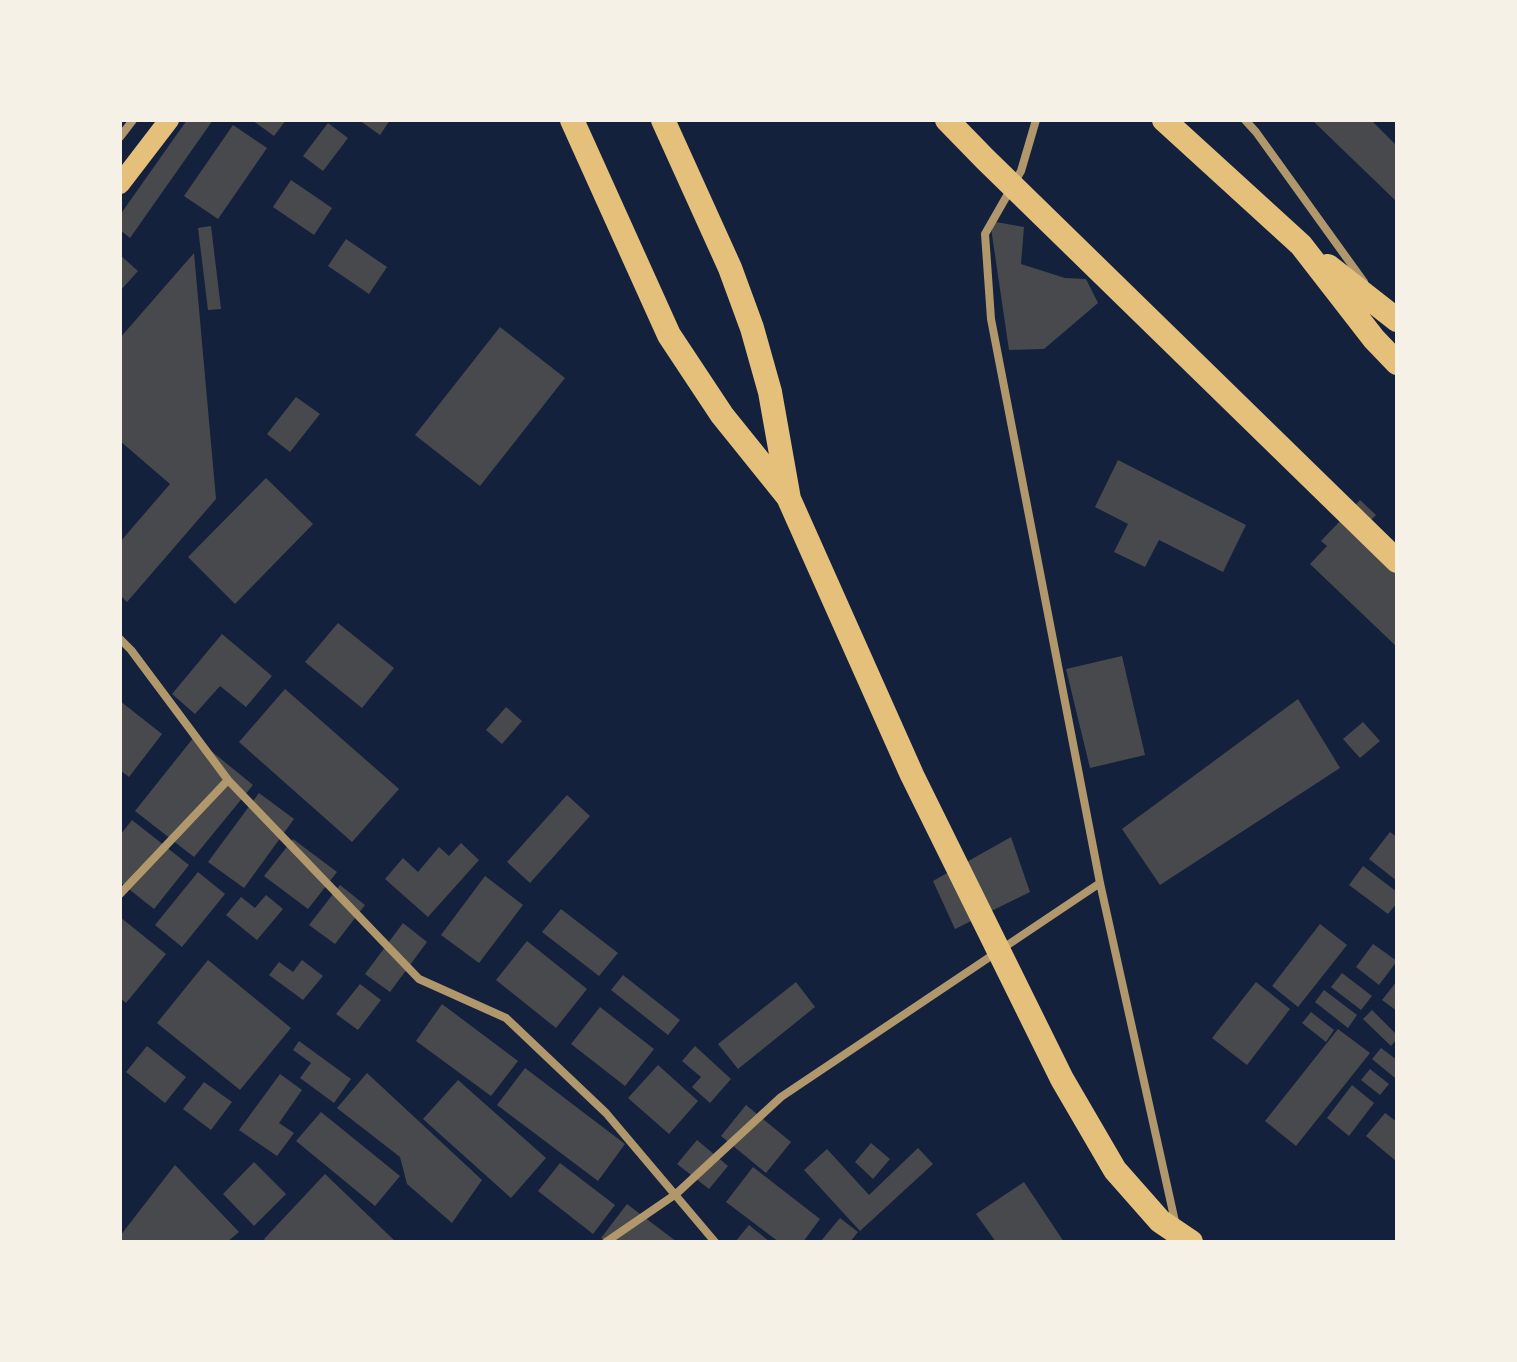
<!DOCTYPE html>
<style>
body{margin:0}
#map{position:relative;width:1517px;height:1362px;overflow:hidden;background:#14213d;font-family:"Space Grotesk",sans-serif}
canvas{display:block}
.frame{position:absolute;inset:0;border:122px solid #f6f1e7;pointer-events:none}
</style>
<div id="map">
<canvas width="1517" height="1362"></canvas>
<div class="frame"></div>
</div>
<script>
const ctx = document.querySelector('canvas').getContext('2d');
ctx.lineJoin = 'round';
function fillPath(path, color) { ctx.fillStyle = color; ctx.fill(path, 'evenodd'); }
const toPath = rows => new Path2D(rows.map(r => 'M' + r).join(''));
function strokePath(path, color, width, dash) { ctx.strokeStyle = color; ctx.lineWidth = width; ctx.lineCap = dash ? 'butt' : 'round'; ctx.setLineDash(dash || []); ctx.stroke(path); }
const building = toPath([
 [187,120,213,120,130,238,120,230,120,215],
 [252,120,286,120,274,136],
 [359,120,390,120,380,135],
 [1312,120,1371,120,1397,146,1397,202],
 [328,123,348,138,323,171,303,156],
 [233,125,267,148,218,219,184,196],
 [291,180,332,208,314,235,273,207],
 [990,221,1024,227,1021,264,1065,278,1086,279,1098,303,1044,349,1009,350],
 [211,226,221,309,208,310,198,228],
 [346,239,387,267,369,294,328,266],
 [194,253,216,499,127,602,120,595,120,542,170,484,120,441,120,338],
 [120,255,138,271,120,291],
 [500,327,565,378,480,486,415,435],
 [296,397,320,414,290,452,267,434],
 [1118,460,1246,525,1223,572,1159,540,1145,567,1114,552,1128,524,1095,507],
 [266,478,313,524,235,604,188,557],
 [1360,500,1376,515,1370,521,1397,546,1397,647,1310,564,1327,546,1321,541],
 [338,623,394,668,362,708,305,662],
 [222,634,272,676,246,707,220,686,195,714,172,694],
 [1122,656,1145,755,1090,768,1066,669],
 [285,689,399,789,352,842,239,742],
 [1298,699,1340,768,1160,885,1122,829],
 [120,701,162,734,129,777,120,770],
 [506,707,522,721,502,744,486,730],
 [1363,722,1380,741,1360,758,1343,739],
 [194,737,253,785,194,857,135,811],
 [259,793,294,819,244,888,208,862],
 [567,795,590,816,530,883,507,862],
 [132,820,189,865,154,909,120,882,120,835],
 [1390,832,1397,837,1397,881,1369,859],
 [1011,837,1030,892,955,929,933,881],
 [293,839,337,872,308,909,264,876],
 [461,843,479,860,428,917,385,879,403,858,418,872,439,847,449,856],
 [1363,866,1397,892,1397,903,1388,914,1349,885],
 [198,872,225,894,182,947,155,925],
 [485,876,523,905,479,963,441,935],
 [340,885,365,905,335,944,309,925],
 [266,895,283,909,257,940,226,915,241,897,255,908],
 [561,909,618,953,599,976,542,932],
 [120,917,166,954,126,1003,120,998],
 [403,923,427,942,390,992,365,974],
 [1320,924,1347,945,1298,1007,1272,986],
 [527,941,587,989,556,1028,496,980],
 [1373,944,1397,961,1379,985,1356,967],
 [208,960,291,1028,240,1090,157,1023],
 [302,960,323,976,303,1000,269,975,279,962,293,972],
 [1342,973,1372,996,1361,1010,1331,987],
 [623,975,680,1020,668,1035,611,990],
 [1397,981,1397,1011,1382,1000],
 [796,982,815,1007,738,1069,718,1044],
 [1256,982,1290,1009,1247,1065,1212,1038],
 [360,984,381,1000,358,1030,336,1014],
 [1324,990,1357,1015,1348,1028,1315,1002],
 [442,1004,518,1061,491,1096,416,1041],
 [600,1007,654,1049,625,1086,571,1044],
 [1372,1010,1397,1035,1397,1039,1391,1046,1363,1019],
 [1311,1012,1334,1030,1326,1042,1302,1023],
 [1338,1029,1370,1053,1296,1146,1265,1121],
 [299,1041,351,1079,334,1103,300,1078,311,1063,293,1050],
 [147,1046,186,1077,165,1103,126,1072],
 [695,1046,731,1079,710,1103,692,1087,701,1077,682,1061],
 [1381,1048,1397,1060,1397,1076,1395,1078,1372,1059],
 [658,1065,698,1101,669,1134,628,1098],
 [525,1068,625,1144,598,1181,497,1105],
 [1370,1069,1389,1084,1380,1095,1361,1080],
 [367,1073,482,1180,452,1223,407,1184,400,1157,337,1108],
 [280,1074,302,1090,279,1123,294,1133,277,1156,239,1130],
 [458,1080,546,1158,511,1198,423,1119],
 [204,1082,232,1102,211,1130,183,1109],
 [1352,1085,1374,1103,1349,1136,1327,1118],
 [746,1105,791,1142,766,1173,721,1136],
 [321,1112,400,1176,375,1206,296,1141],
 [1385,1113,1397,1122,1396,1161,1366,1136],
 [697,1140,728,1166,709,1189,677,1164],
 [871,1143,890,1159,873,1179,855,1162],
 [918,1148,933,1164,860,1231,804,1170,827,1149,869,1195],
 [254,1162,286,1194,254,1226,223,1194],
 [560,1163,615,1205,593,1234,538,1191],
 [175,1165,239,1232,227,1242,120,1242,120,1236],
 [753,1167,820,1219,803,1242,779,1242,726,1202],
 [325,1174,396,1242,267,1242,264,1239],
 [1024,1182,1064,1242,996,1242,976,1214],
 [627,1204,677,1242,607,1242,601,1238],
 [840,1218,858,1232,850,1242,820,1242],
 [749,1225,770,1242,735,1242]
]);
const minor = toPath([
 [1036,120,1021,171,985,234,991,319,1100,883,1176,1226],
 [1245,120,1256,132,1364,282],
 [120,137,133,120],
 [120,639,131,650,228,780,419,979,506,1018,606,1113,715,1242],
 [120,894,228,780],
 [606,1242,676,1194,781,1097,1100,883]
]);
const primary = toPath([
 [120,184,169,120]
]);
const motorway = toPath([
 [572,120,669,335,722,415,788,497],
 [663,120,730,268,752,328,770,392,789,499,912,775,1062,1079,1115,1170,1160,1221,1191,1242],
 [947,120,985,159,1397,561],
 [1164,120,1301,245,1374,339,1397,363],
 [1328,266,1397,320]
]);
fillPath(building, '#48494c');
strokePath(minor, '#b1986c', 8);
strokePath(primary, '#e5c07b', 20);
strokePath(motorway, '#e5c07b', 24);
</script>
